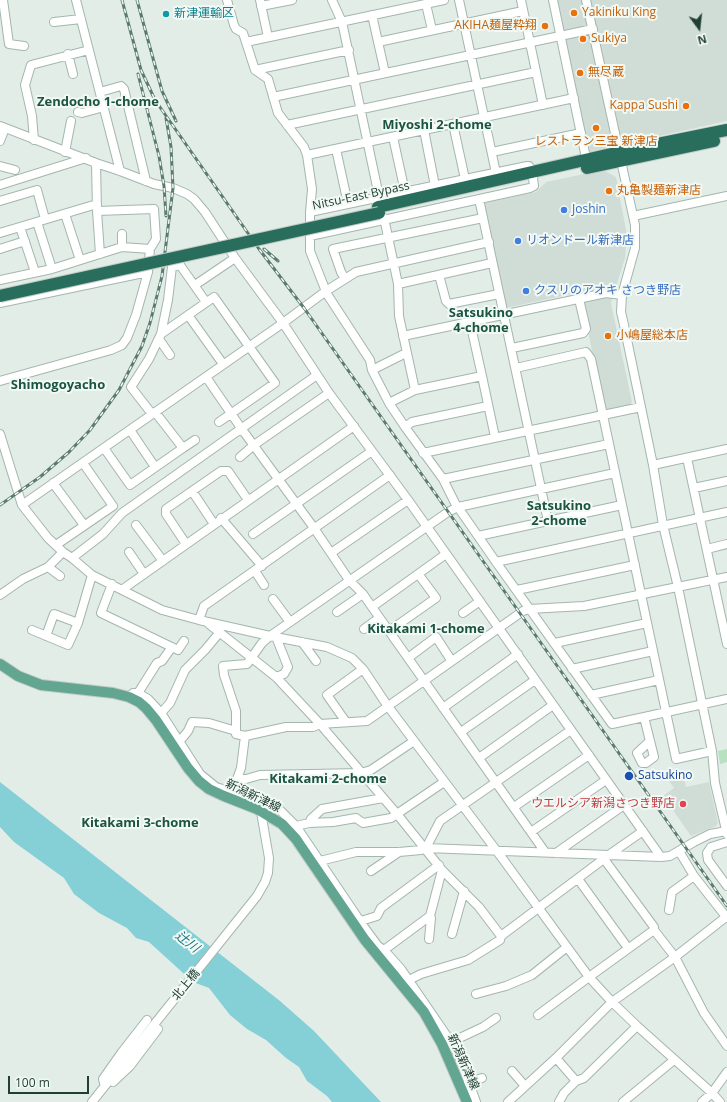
<!DOCTYPE html>
<meta charset="utf-8">
<style>
body{margin:0}
#map{position:relative;width:727px;height:1102px;overflow:hidden;background:#e2ede7;font-family:"Open Sans",sans-serif}
canvas{display:block}
.north{position:absolute;left:679px;top:8px;width:40px;height:40px;-webkit-text-stroke:3px #f2f9f5;paint-order:stroke;rotate:165deg;font-size:11px;font-weight:700;line-height:16px;text-align:center;color:#204035}
.north::after{content:'';display:block;margin:auto;width:14px;height:18px;background:#204035;clip-path:polygon(50% 0,100% 100%,50% 72%,0 100%)}
.scale{position:absolute;left:8px;top:1076px;width:81px;height:18px;box-sizing:border-box;border:2px solid #204035;border-top:0;padding-left:5px;font-size:12px;line-height:14px;white-space:nowrap;color:#204035;-webkit-text-stroke:3px #f2f9f5;paint-order:stroke}
</style>
<div id="map">
<canvas width="727" height="1102"></canvas>
<div class="north">N</div>
<div class="scale">100 m</div>
</div>
<script>
const ctx = document.querySelector('canvas').getContext('2d');
ctx.lineJoin = 'round';
function fillPath(path, color) { ctx.fillStyle = color; ctx.fill(path, 'evenodd'); }
const toPath = rows => new Path2D(rows.map(r => 'M' + r).join(''));
function strokePath(path, color, width, dash) { ctx.strokeStyle = color; ctx.lineWidth = width; ctx.lineCap = dash ? 'butt' : 'round'; ctx.setLineDash(dash || []); ctx.stroke(path); }
function drawText(font, color, halo, rows, align = 'center') {
  ctx.font = font + ' "Open Sans","Noto Sans JP",sans-serif'; ctx.lineWidth = 4; ctx.setLineDash([]); ctx.textBaseline = 'middle'; ctx.strokeStyle = halo; ctx.fillStyle = color; for (const [text, x, y, turn = 0] of rows) {
    ctx.save(); ctx.translate(x, y); ctx.rotate((+turn || 0) * Math.PI / 180); ctx.textAlign = isNaN(turn) ? turn : align; if (halo) ctx.strokeText(text, 0, 0); ctx.fillText(text, 0, 0); ctx.restore();
  }
}
const built = toPath([
 [555,0,727,0,727,121,587,152],
 [603,170,616,177,627,235,625,258,611,303,632,402,630,405,606,411,604,409,599,385,580,292,506,308,483,205,485,203,536,192,546,182],
 [683,775,686,787,709,782,718,823,716,826,691,836,663,796,674,788,667,778]
]);
const green = toPath([
 [727,749,727,762,720,764,718,751]
]);
const water = toPath([
 [0,782,280,1001,314,1031,381,1102,332,1102,327,1096,307,1081,299,1067,286,1058,266,1040,247,1029,230,1015,209,988,193,982,149,942,136,938,127,928,99,913,74,894,64,878,14,842,0,827]
]);
const minor = toPath([
 [3,0,9,44,24,46],
 [76,0,120,171],
 [227,0,234,25,236,29,243,33,255,70,268,79,278,113,304,147,307,155,312,189,310,212,310,251,327,294,370,360,372,370,389,403,415,390,482,376,470,322],
 [260,0,268,37],
 [332,0,342,22,380,201],
 [459,0,496,173],
 [521,0,543,105],
 [553,0,585,153],
 [586,0,635,225,635,248,622,295,621,312,624,325,653,465,663,525,678,587,712,751,715,783,727,834],
 [426,4,432,30],
 [261,6,292,0],
 [372,15,385,73],
 [54,22,81,19],
 [246,42,444,0],
 [378,42,523,11],
 [68,54,73,74],
 [255,70,349,50],
 [100,92,121,86,124,89,146,181],
 [273,97,593,29],
 [78,112,82,113,104,107],
 [453,124,465,179],
 [287,125,536,72],
 [0,126,96,163,120,171,154,184,173,188,187,194,194,199,205,212,235,258,283,323,329,393,408,500,661,857],
 [424,130,435,186],
 [393,137,405,192],
 [34,140,32,116,25,85,31,65,89,50],
 [0,141,5,128],
 [336,149,348,204],
 [65,152,71,121],
 [492,152,581,133],
 [307,155,574,98],
 [96,163,97,211,100,254],
 [0,166,15,170],
 [0,185,86,158],
 [479,199,548,521],
 [0,201,37,190,45,219],
 [97,211,154,209,156,239,150,249],
 [310,212,527,166,529,166,531,172],
 [65,214,80,260],
 [633,216,727,196],
 [384,218,398,284,399,316,415,390],
 [37,222,52,269],
 [20,227,35,272],
 [0,233,97,204],
 [310,236,530,188,534,186,533,178],
 [122,247,122,234],
 [0,249,25,241],
 [439,275,446,301,449,304,499,294],
 [345,279,341,272,333,249,483,218],
 [0,280,52,269,122,247,150,249,148,272,136,315,127,338,122,345,111,350,0,381],
 [398,284,492,263],
 [195,285,235,258],
 [0,303,148,272],
 [188,315,223,364],
 [161,334,168,300,172,267,180,265,206,302],
 [403,336,606,293,622,295],
 [159,339,170,355],
 [512,348,583,333,586,329,579,299],
 [516,368,586,352,591,359,676,759,712,751],
 [372,370,406,353],
 [482,376,495,437],
 [206,377,241,428,314,528,349,580,363,594,372,607,545,852],
 [389,403,405,427],
 [488,406,412,422,405,427,443,479,455,503,496,562,612,724,727,699],
 [152,414,131,387,149,359,161,334,214,297,275,383,219,422],
 [130,430,155,467],
 [0,434,22,505,48,538,63,552,72,558,92,575,162,610,199,620,270,636,327,647,352,658,363,669,387,705,502,858,589,977,612,1002,637,1026,712,1093,720,1102],
 [104,448,130,485,183,448,155,412],
 [183,448,195,440],
 [423,453,641,407],
 [240,457,254,445,329,393],
 [687,458,727,644],
 [653,465,727,449],
 [443,479,609,444],
 [53,483,84,525],
 [694,488,727,481],
 [192,491,214,524],
 [22,505,283,323,326,291,356,272,489,242],
 [221,518,262,566],
 [136,525,163,561],
 [253,534,372,451],
 [478,536,622,505],
 [186,544,166,514,166,509,221,471,228,471,248,500],
 [56,545,113,506,83,463],
 [707,549,727,544],
 [129,552,144,574],
 [331,553,408,500],
 [72,558,103,534,122,513,317,375],
 [496,562,727,512],
 [48,567,60,576],
 [255,571,264,585],
 [112,584,101,613,178,650,184,641],
 [123,589,354,426],
 [517,590,635,565],
 [0,595,23,579,48,567,63,552],
 [273,599,290,622],
 [372,607,446,554],
 [337,612,363,594],
 [463,613,480,601],
 [199,620,204,606,390,475],
 [209,624,276,677,320,724,397,814,442,870,479,907,501,936],
 [364,629,379,618],
 [32,630,68,645,78,623,92,575],
 [389,631,436,598,419,575],
 [46,636,54,614,78,623],
 [276,637,288,667,284,674,276,677],
 [302,642,316,661],
 [555,643,647,623],
 [408,658,436,637,451,660],
 [572,669,653,651],
 [138,693,157,663,162,661,172,647],
 [591,695,659,680],
 [129,697,133,693,138,693,148,699,161,713,200,774,216,787,246,796,281,811,296,826,364,927,378,946,384,950,401,969,451,1042,459,1056,476,1102],
 [443,708,518,654],
 [161,713,170,703,185,670,205,650,220,632],
 [644,717,654,757,646,763,642,763,637,753,650,741],
 [346,722,327,695,363,669],
 [236,731,236,711,224,675,223,666,247,664,262,643,270,636,448,512,458,507,615,473],
 [461,732,535,680],
 [179,742,188,731,192,722,209,723,236,731,236,734,245,736,286,727,313,727,320,724,367,721,523,611,529,609,584,606,727,577],
 [479,758,553,705],
 [237,779,246,779,260,775,361,773,371,770,414,741],
 [231,792,229,791,237,779,241,768,245,736],
 [514,807,589,755],
 [309,823,311,819,322,809,383,798],
 [292,824,296,826,309,823,333,822,356,818,363,823,391,818,444,782],
 [531,832,606,780],
 [727,842,711,847,707,853,708,860,727,886],
 [426,848,440,821,571,730],
 [679,851,694,876,727,918],
 [556,853,624,805],
 [320,861,356,852,399,852,421,850,426,848,661,857,670,856,694,842,710,834,727,831],
 [371,871,399,852],
 [578,879,625,944],
 [669,910,672,892,694,876],
 [361,921,377,916,381,908,439,865],
 [654,930,675,957,704,1013,727,1046],
 [452,934,464,891],
 [429,939,431,918,430,916],
 [384,950,430,916,442,870],
 [406,978,409,980,421,974,468,960,500,940,501,936,613,852,643,831],
 [476,994,506,986,532,975,567,947],
 [538,1015,589,977,654,930,654,927,604,859],
 [451,1042,483,1027,496,1018],
 [556,1058,576,1081],
 [512,1071,525,1086],
 [113,1082,130,1066,158,1029],
 [104,1083,103,1079,122,1052,147,1020],
 [468,1083,482,1078],
 [92,1102,257,896,265,882,268,873,269,858,261,812,265,812],
 [508,1102,556,1058,612,1002,675,957,726,917],
 [559,1102,564,1093,576,1081,584,1078,637,1026],
 [623,1102,674,1060],
 [702,1102,712,1093,727,1072]
]);
const major = toPath([
 [0,664,18,676,41,685,113,693,129,697,139,702,146,708,156,720,188,768,199,781,209,789,224,796,257,809,282,824,296,839,365,940,424,1012,442,1044,467,1102]
]);
const highway = toPath([
 [587,168,714,141],
 [378,207,633,149,727,130]
]);
const rail = toPath([
 [122,0,141,70,155,100,259,249,304,308,727,906],
 [137,0,162,91,176,121],
 [138,74,159,156,164,186,166,216],
 [264,249,278,261],
 [0,505,40,477,69,452,90,430,119,390,142,346,150,323,162,276,173,188,171,147,166,118]
]);
const highwayBridge = toPath([
 [0,296,379,213]
]);
const markers = [
 [574,13,4,"#e8710a"],
 [166,14,4,"#0f9aa8"],
 [545,26,4,"#e8710a"],
 [583,39,4,"#e8710a"],
 [580,73,4,"#e8710a"],
 [686,106,4,"#e8710a"],
 [596,128,4,"#e8710a"],
 [609,191,4,"#e8710a"],
 [564,210,4,"#3f7fe0"],
 [518,241,4,"#3f7fe0"],
 [526,291,4,"#3f7fe0"],
 [608,336,4,"#e8710a"],
 [629,776,5,"#1a4fb4"],
 [683,804,4,"#e0444e"]
];
const foodNames = [
 ["Yakiniku King",582,13],
 ["AKIHA麺屋粋翔",537,26,"right"],
 ["Sukiya",591,39],
 ["無尽蔵",588,73],
 ["Kappa Sushi",678,106,"right"],
 ["レストラン三宝 新津店",596,142,"center"],
 ["丸亀製麺新津店",617,191],
 ["小嶋屋総本店",616,336]
];
const cultureNames = [
 ["新津運輸区",174,14]
];
const streetNames = [
 ["Nitsu-East Bypass",361,196,-12],
 ["新潟新津線",253,796,26],
 ["北上橋",186,985,-51],
 ["新潟新津線",463,1062,66]
];
const shopNames = [
 ["Joshin",572,210],
 ["リオンドール新津店",526,241],
 ["クスリのアオキ さつき野店",534,291]
];
const transitNames = [
 ["Satsukino",638,776]
];
const healthNames = [
 ["ウエルシア新潟さつき野店",675,804]
];
const neighbourhoodNames = [
 ["Zendocho 1-chome",98,102],
 ["Miyoshi 2-chome",437,125],
 ["Satsukino",481,313],
 ["4-chome",481,328],
 ["Shimogoyacho",58,385],
 ["Satsukino",559,506],
 ["2-chome",559,521],
 ["Kitakami 1-chome",426,629],
 ["Kitakami 2-chome",328,779],
 ["Kitakami 3-chome",140,823]
];
const waterNames = [
 ["辻川",187,942,38]
];
fillPath(built, '#d0ddd6');
fillPath(green, '#b9e0c1');
fillPath(water, '#85cfd7');
strokePath(minor, '#a4b6ae', 10);
strokePath(major, '#c1cac6', 12);
strokePath(highway, '#c1cac6', 14);
strokePath(minor, '#fff', 8);
strokePath(major, '#62a691', 10);
strokePath(highway, '#296e5c', 12);
strokePath(rail, '#5b7b70', 3);
strokePath(rail, '#f2f9f5', 1.5, [4.5]);
strokePath(highwayBridge, '#c1cac6', 14, []);
strokePath(highwayBridge, '#296e5c', 12);
for (const [x, y, r, color] of markers) { const dot = new Path2D(); dot.arc(x, y, r, 0, 2 * Math.PI); ctx.fillStyle = color; ctx.fill(dot); strokePath(dot, '#f2f9f5', 1.5); }
drawText('12px', '#c56008', '#f2f9f5', foodNames, 'left');
drawText('12px', '#0d838f', '#f2f9f5', cultureNames, 'left');
drawText('12px', '#204035', '#f2f9f5', streetNames);
drawText('12px', '#366cbe', '#f2f9f5', shopNames, 'left');
drawText('12px', '#164399', '#f2f9f5', transitNames, 'left');
drawText('12px', '#be3a42', '#f2f9f5', healthNames, 'right');
drawText('bold 13px', '#1a5442', '#f2f9f5', neighbourhoodNames);
drawText('italic 13px', '#157681', '#f2f9f5', waterNames);
</script>
